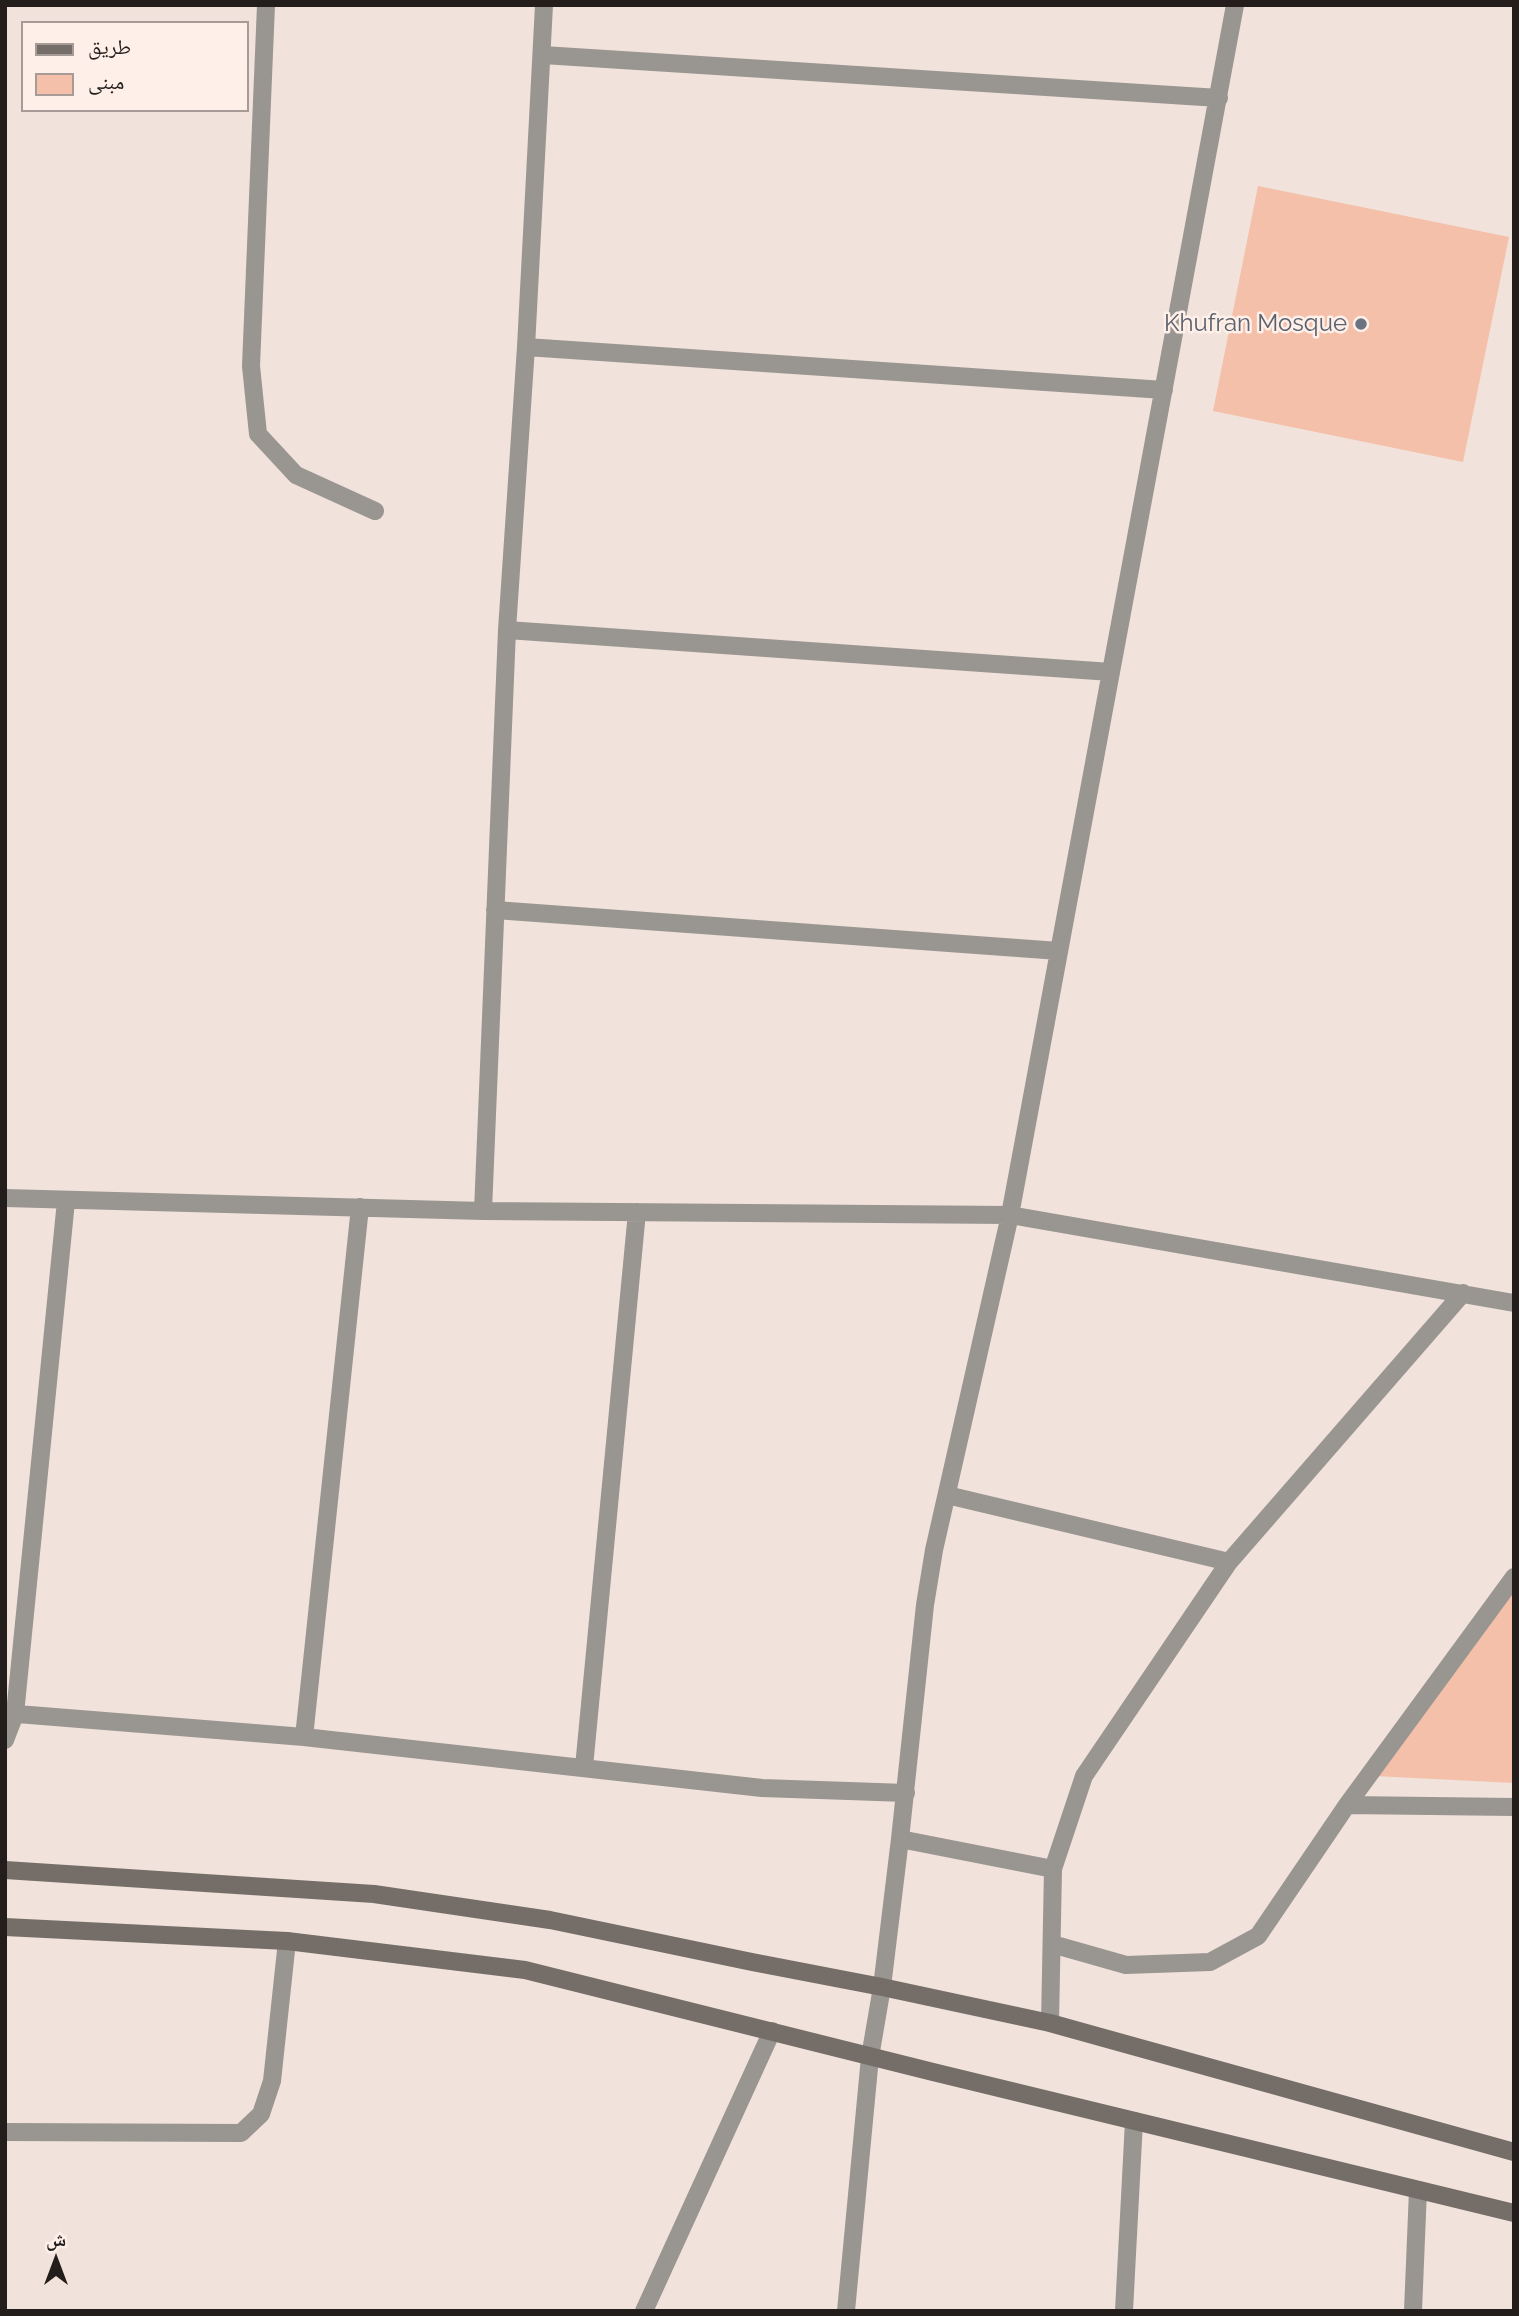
<!DOCTYPE html>
<meta charset="utf-8">
<style>
body{margin:0}
#map{position:relative;width:1519px;height:2316px;overflow:hidden;background:#f1e2db;font-family:Raleway,"Noto Naskh Arabic",sans-serif}
canvas{display:block}
.frame{position:absolute;inset:0;border:7px solid #231e1c;pointer-events:none}
.legend{position:absolute;left:21px;top:21px;width:228px;height:91px;box-sizing:border-box;background:#feefe9;border:2px solid #a69b97;margin:0;padding:9px 12px;list-style:none;font-size:21px;color:#231e1c}
.legend li{display:flex;align-items:center;gap:14px;height:35px}
.legend b{width:35px;border:2px solid #a69b97}
.north{position:absolute;left:21px;top:2225px;width:70px;height:70px;-webkit-text-stroke:5px #feefe9;paint-order:stroke;rotate:0deg;font-size:19px;font-weight:700;line-height:28px;text-align:center;color:#231e1c}
.north::after{content:'';display:block;margin:auto;width:24px;height:32px;background:#231e1c;clip-path:polygon(50% 0,100% 100%,50% 72%,0 100%)}
</style>
<div id="map">
<canvas width="1519" height="2316"></canvas>
<div class="frame"></div>
<ul class="legend">
<li><b style="height:9px;background:#756e68"></b>طريق</li>
<li><b style="height:19px;background:#f4c0a9"></b>مبنى</li>
</ul>
<div class="north">ش</div>
</div>
<script>
const ctx = document.querySelector('canvas').getContext('2d');
ctx.lineJoin = 'round';
function fillPath(path, color) { ctx.fillStyle = color; ctx.fill(path, 'evenodd'); }
const toPath = rows => new Path2D(rows.map(r => 'M' + r).join(''));
function strokePath(path, color, width, dash) { ctx.strokeStyle = color; ctx.lineWidth = width; ctx.lineCap = dash ? 'butt' : 'round'; ctx.setLineDash(dash || []); ctx.stroke(path); }
function drawText(font, color, halo, rows, align = 'center') {
  ctx.font = font + ' Raleway,sans-serif'; ctx.lineWidth = 5; ctx.setLineDash([]); ctx.textBaseline = 'middle'; ctx.strokeStyle = halo; ctx.fillStyle = color; for (const [text, x, y, turn = 0] of rows) {
    ctx.save(); ctx.translate(x, y); ctx.rotate((+turn || 0) * Math.PI / 180); ctx.textAlign = isNaN(turn) ? turn : align; if (halo) ctx.strokeText(text, 0, 0); ctx.fillText(text, 0, 0); ctx.restore();
  }
}
const building = toPath([
 [1258,186,1509,237,1463,462,1213,411],
 [1514,1580,1514,1783,1374,1776]
]);
const lane = toPath([
 [266,5,251,366,258,434,296,475,375,511]
]);
const street = toPath([
 [544,5,526,347,507,630,483,1211,1010,1215,934,1550,925,1605,900,1839,882,1987,870,2057,846,2311],
 [1235,5,1010,1215,1514,1303],
 [543,55,1219,98],
 [526,347,1164,390],
 [507,630,1111,672],
 [495,910,1059,951],
 [5,1198,483,1211],
 [947,1495,1229,1562],
 [5,1713,304,1737,762,1788,906,1793],
 [304,1737,360,1207],
 [5,1740,15,1714,66,1201],
 [584,1767,637,1212],
 [1347,1805,1514,1807],
 [900,1839,1053,1869],
 [1052,1944,1126,1965,1210,1962,1258,1936,1347,1805,1514,1577],
 [1050,2023,1053,1869,1084,1776,1229,1562,1463,1293],
 [5,2132,241,2133,261,2114,272,2081,287,1941],
 [644,2311,772,2031],
 [1124,2311,1134,2121],
 [1413,2311,1418,2190]
]);
const secondary = toPath([
 [5,1870,374,1894,550,1920,752,1962,882,1987,1050,2023,1514,2152],
 [5,1927,287,1941,525,1970,933,2072,1514,2213]
]);
const markers = [
 [1361,324,7,"#6b7280"]
];
const worshipNames = [
 ["Khufran Mosque",1347,324]
];
fillPath(building, '#f4c0a9');
strokePath(lane, '#999590', 18);
strokePath(street, '#999590', 18);
strokePath(secondary, '#756e68', 18);
for (const [x, y, r, color] of markers) { const dot = new Path2D(); dot.arc(x, y, r, 0, 2 * Math.PI); ctx.fillStyle = color; ctx.fill(dot); strokePath(dot, '#feefe9', 2.5); }
drawText('24px', '#5b616d', '#feefe9', worshipNames, 'right');
</script>
